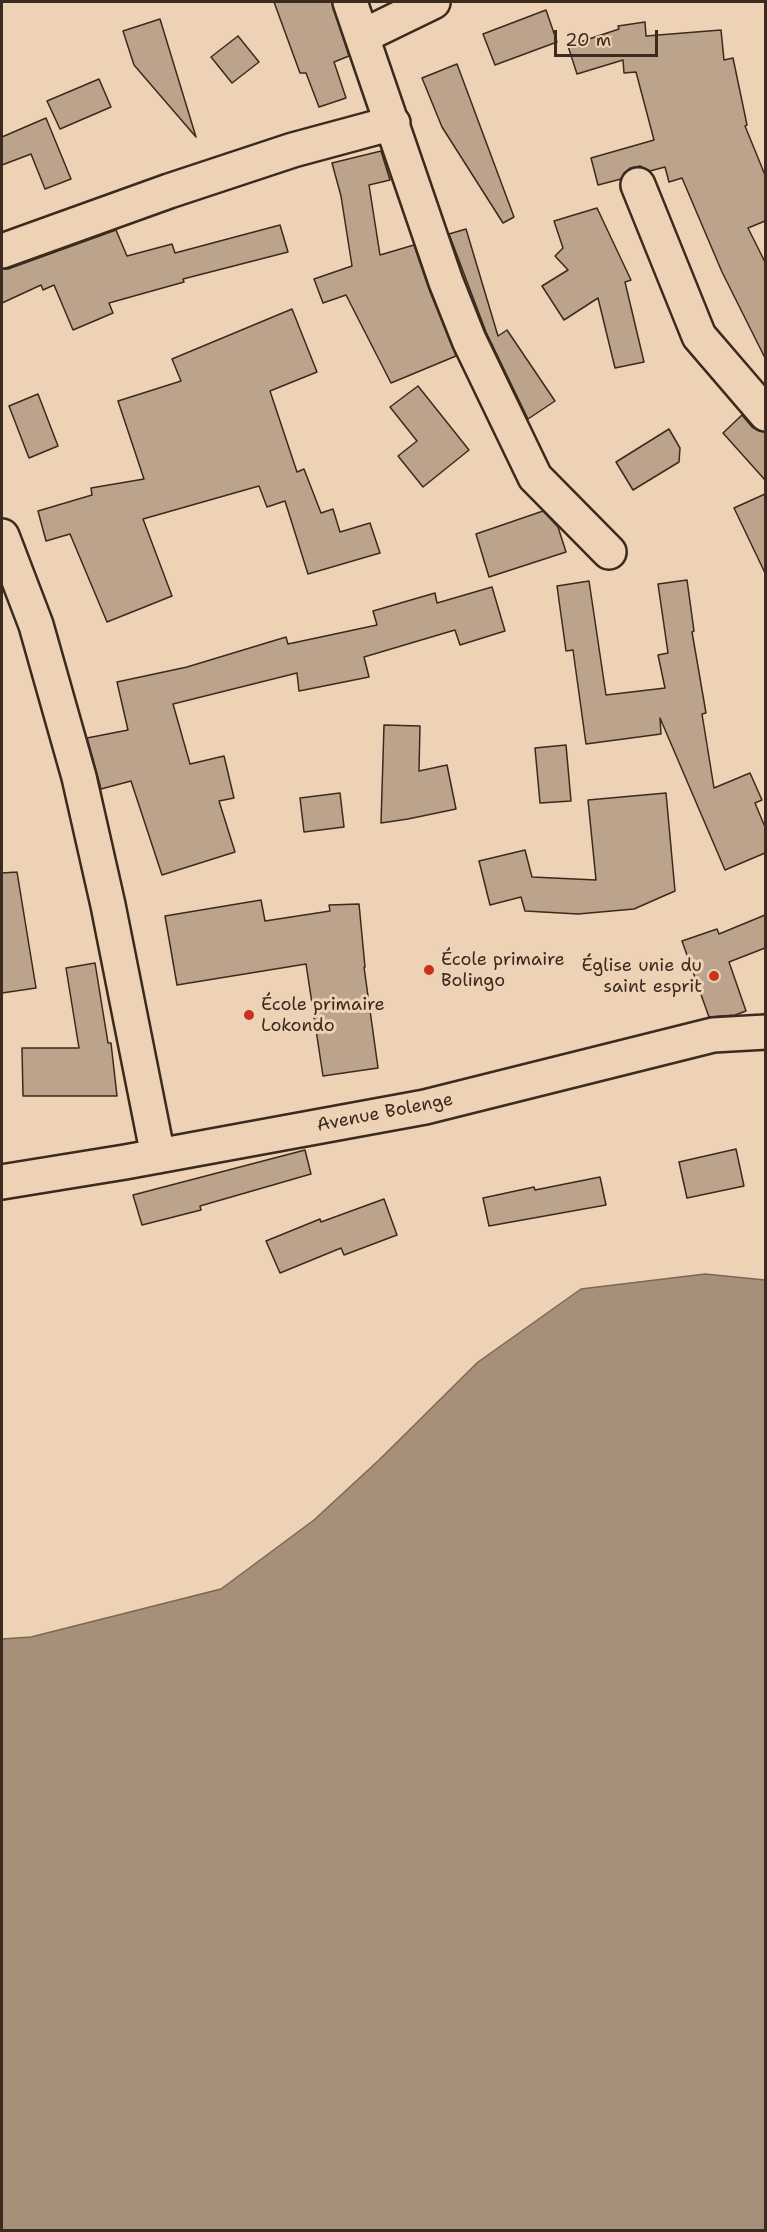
<!DOCTYPE html>
<meta charset="utf-8">
<style>
body{margin:0}
#map{position:relative;width:767px;height:2232px;overflow:hidden;background:#eed2b5;font-family:"Shantell Sans",sans-serif}
canvas{display:block}
.frame{position:absolute;inset:0;border:3px solid #3b2a1e;pointer-events:none}
.scale{position:absolute;left:554px;top:30px;width:104px;height:27px;box-sizing:border-box;border:3px solid #3b2a1e;border-top:0;padding-left:8px;font-size:18px;line-height:21px;white-space:nowrap;color:#3b2a1e;-webkit-text-stroke:4px #eed2b5;paint-order:stroke}
</style>
<div id="map">
<canvas width="767" height="2232"></canvas>
<div class="frame"></div>
<div class="scale">20 m</div>
</div>
<script>
const ctx = document.querySelector('canvas').getContext('2d');
ctx.lineJoin = 'round';
function fillPath(path, color) { ctx.fillStyle = color; ctx.fill(path, 'evenodd'); }
const toPath = rows => new Path2D(rows.map(r => 'M' + r).join(''));
function strokePath(path, color, width, dash) { ctx.strokeStyle = color; ctx.lineWidth = width; ctx.lineCap = dash ? 'butt' : 'round'; ctx.setLineDash(dash || []); ctx.stroke(path); }
function drawText(font, color, halo, rows, align = 'center') {
  ctx.font = font + ' "Shantell Sans",sans-serif'; ctx.lineWidth = 6; ctx.setLineDash([]); ctx.textBaseline = 'middle'; ctx.strokeStyle = halo; ctx.fillStyle = color; for (const [text, x, y, turn = 0] of rows) {
    ctx.save(); ctx.translate(x, y); ctx.rotate((+turn || 0) * Math.PI / 180); ctx.textAlign = isNaN(turn) ? turn : align; if (halo) ctx.strokeText(text, 0, 0); ctx.fillText(text, 0, 0); ctx.restore();
  }
}
const water = toPath([
 [705,1274,765,1280,765,2230,2,2230,2,1639,31,1637,221,1589,314,1520,379,1460,478,1362,581,1289,705,1274]
]);
const building = toPath([
 [274,2,332,2,349,56,334,62,346,98,319,107,306,73,300,73,274,2],
 [546,10,557,42,495,65,483,34,546,10],
 [160,19,196,137,134,65,123,31,160,19],
 [645,22,646,36,721,30,724,60,733,58,747,125,745,126,765,175,765,221,748,228,765,262,765,358,722,272,682,178,669,182,665,167,650,171,640,166,630,168,624,173,621,179,598,185,591,158,654,140,636,72,624,73,623,60,577,74,568,46,619,29,618,26,645,22],
 [238,36,259,62,232,83,211,57,238,36],
 [457,64,514,217,503,223,442,127,422,78,457,64],
 [99,79,111,107,60,129,47,101,99,79],
 [46,118,71,179,45,189,31,154,2,165,2,137,46,118],
 [381,151,390,180,369,185,380,255,414,245,429,289,456,356,391,383,346,295,323,303,314,279,352,266,341,196,332,163,381,151],
 [597,208,631,280,625,282,644,362,615,368,598,298,564,320,542,286,568,270,555,256,563,248,554,221,597,208],
 [280,225,288,252,183,279,184,282,109,303,113,313,73,330,54,285,43,290,41,285,2,303,2,269,8,269,116,230,127,256,172,244,175,253,280,225],
 [466,229,498,336,507,330,555,401,528,419,486,332,449,234,466,229],
 [292,309,317,372,270,391,297,472,304,469,321,513,333,509,340,532,370,523,380,553,308,574,285,501,267,507,259,486,143,519,172,596,107,622,70,534,46,541,38,511,92,495,91,488,144,479,118,401,181,381,172,359,292,309],
 [418,386,469,450,423,487,398,456,417,441,390,407,418,386],
 [38,394,58,446,29,458,9,406,38,394],
 [742,415,752,427,759,431,765,432,765,480,723,433,742,415],
 [669,429,680,448,679,462,633,490,616,462,669,429],
 [765,494,765,573,734,508,765,494],
 [543,511,558,527,566,552,489,577,476,534,543,511],
 [687,580,694,631,692,632,706,713,702,714,714,788,750,773,762,800,755,803,765,827,765,853,725,870,660,718,661,734,586,744,573,650,566,651,557,586,589,581,606,695,665,688,658,655,668,653,658,584,687,580],
 [492,587,505,631,460,645,455,630,364,657,369,677,299,691,297,673,173,704,190,764,224,756,234,798,219,801,235,852,162,875,131,781,101,789,87,738,128,730,117,682,187,667,286,637,288,644,377,625,373,611,435,593,437,603,492,587],
 [384,725,420,726,419,771,447,765,456,809,408,819,381,823,384,725],
 [566,745,571,801,540,803,535,748,566,745],
 [340,793,344,827,304,832,300,798,340,793],
 [666,793,675,891,634,909,578,914,525,911,521,897,490,905,479,861,525,850,532,877,596,880,588,800,666,793],
 [17,872,36,988,2,993,2,873,17,872],
 [261,900,265,921,330,911,329,905,359,904,365,967,364,967,378,1068,323,1076,306,964,177,985,165,916,261,900],
 [765,915,765,948,729,962,746,1011,735,1015,709,1017,682,941,717,929,719,934,765,915],
 [95,963,108,1043,111,1043,117,1096,23,1096,22,1048,79,1048,66,968,95,963],
 [736,1149,744,1186,687,1198,679,1162,736,1149],
 [305,1150,311,1174,200,1206,201,1210,142,1225,133,1195,305,1150],
 [600,1177,606,1205,489,1226,483,1198,534,1187,535,1190,600,1177],
 [384,1199,397,1235,344,1255,341,1248,280,1273,266,1241,320,1219,321,1222,384,1199]
]);
const minor = toPath([
 [350,2,446,282,469,340,535,477,609,552],
 [363,36,433,2],
 [638,185,699,336,766,414],
 [2,251,169,191,293,150,393,123],
 [2,536,36,625,79,777,108,905,158,1156],
 [2,1182,125,1162,425,1107,713,1035,766,1032]
]);
const markers = [
 [429,970,6,"#c8321e"],
 [714,976,6,"#c8321e"],
 [249,1015,6,"#c8321e"]
];
const poiNames = [
 ["École primaire",441,960],
 ["Bolingo",441,981],
 ["Église unie du",702,966,"right"],
 ["saint esprit",702,987,"right"],
 ["École primaire",261,1005],
 ["Lokondo",261,1026]
];
const streetNames = [
 ["Avenue Bolenge",385,1113,-11]
];
fillPath(water, '#a7907a');
strokePath(water, '#7c6755', 1.5);
fillPath(building, '#bca38b');
strokePath(building, '#3b2a1e', 1.5);
strokePath(minor, '#3b2a1e', 38);
strokePath(minor, '#eed2b5', 33);
for (const [x, y, r, color] of markers) { const dot = new Path2D(); dot.arc(x, y, r, 0, 2 * Math.PI); ctx.fillStyle = color; ctx.fill(dot); strokePath(dot, '#eed2b5', 2); }
drawText('18px', '#3b2a1e', '#eed2b5', poiNames, 'left');
drawText('18px', '#3b2a1e', '#eed2b5', streetNames);
</script>
